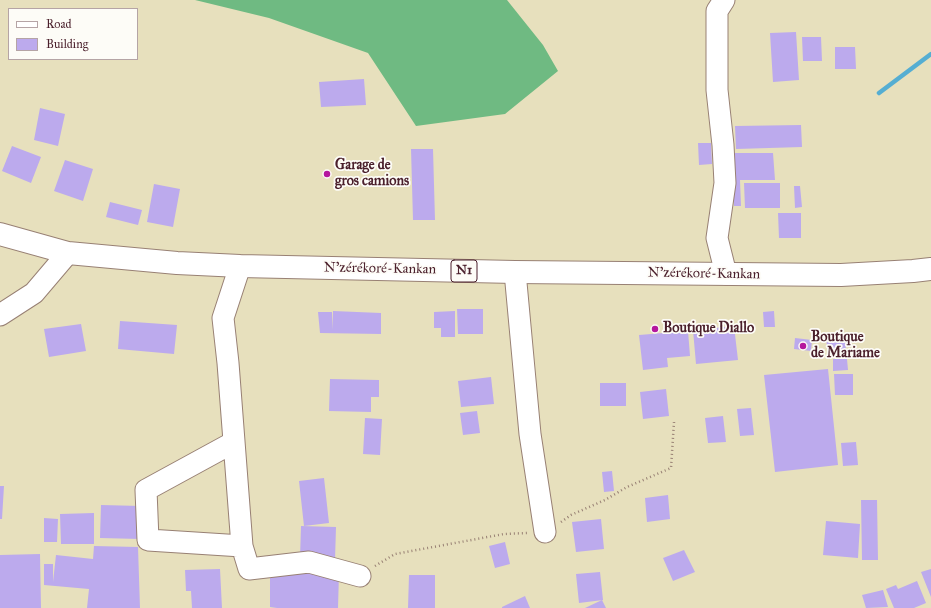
<!DOCTYPE html>
<meta charset="utf-8">
<style>
body{margin:0}
#map{position:relative;width:931px;height:608px;overflow:hidden;background:#e7e0bd;font-family:"IM FELL Great Primer",serif}
canvas{display:block}
.legend{position:absolute;left:8px;top:8px;width:130px;height:52px;box-sizing:border-box;background:#fdfcf7;border:1px solid #b5a4a5;margin:0;padding:5px 7px;list-style:none;font-size:12px;color:#4a1f2b}
.legend li{display:flex;align-items:center;gap:8px;height:20px}
.legend b{width:20px;border:1px solid #b5a4a5}
</style>
<div id="map">
<canvas width="931" height="608"></canvas>
<ul class="legend">
<li><b style="height:5px;background:#fff"></b>Road</li>
<li><b style="height:11px;background:#bcaaed"></b>Building</li>
</ul>
</div>
<script>
const ctx = document.querySelector('canvas').getContext('2d');
ctx.lineJoin = 'round';
function fillPath(path, color) { ctx.fillStyle = color; ctx.fill(path, 'evenodd'); }
const toPath = rows => new Path2D(rows.map(r => 'M' + r).join(''));
function strokePath(path, color, width, dash) { ctx.strokeStyle = color; ctx.lineWidth = width; ctx.lineCap = dash ? 'butt' : 'round'; ctx.setLineDash(dash || []); ctx.stroke(path); }
function drawText(font, color, halo, rows, align = 'center') {
  ctx.font = font + ' "IM FELL Great Primer",serif'; ctx.lineWidth = 3.5; ctx.setLineDash([]); ctx.textBaseline = 'middle'; ctx.strokeStyle = halo; ctx.fillStyle = color; for (const [text, x, y, turn = 0] of rows) {
    ctx.save(); ctx.translate(x, y); ctx.rotate((+turn || 0) * Math.PI / 180); ctx.textAlign = isNaN(turn) ? turn : align; if (halo) ctx.strokeText(text, 0, 0); ctx.fillText(text, 0, 0); ctx.restore();
  }
}
const forest = toPath([
 [195,0,507,0,543,45,558,71,505,114,416,126,368,53,269,18]
]);
const stream = toPath([
 [879,93,931,54]
]);
const building = toPath([
 [796,32,799,80,773,82,770,33],
 [802,37,821,37,822,61,803,61],
 [835,47,855,47,856,69,835,69],
 [364,79,366,105,321,107,319,82],
 [40,108,65,114,58,146,34,140],
 [801,125,802,147,736,149,735,126],
 [698,143,711,143,712,164,699,165],
 [12,146,41,157,31,183,2,171],
 [411,149,433,149,435,220,413,220],
 [733,153,773,153,775,180,740,180,741,206,734,206],
 [65,160,93,169,83,201,54,191],
 [744,183,780,183,780,208,745,208],
 [154,184,180,189,173,227,147,222],
 [794,186,800,186,802,207,795,208],
 [110,202,142,210,138,225,106,217],
 [778,213,801,213,801,238,779,238],
 [457,309,483,309,483,334,458,334],
 [333,311,381,313,381,334,320,333,318,312,332,312,333,330],
 [455,311,455,337,441,337,441,328,434,328,434,312],
 [774,311,775,327,764,327,763,312],
 [120,321,177,325,174,354,118,349],
 [81,324,86,351,49,357,44,329],
 [734,326,738,360,696,364,693,330],
 [688,331,690,356,667,358,668,367,643,370,639,335],
 [844,334,847,356,828,358,826,336],
 [795,338,812,340,811,351,794,349],
 [833,359,847,359,848,370,833,371],
 [828,369,838,465,775,472,764,375],
 [834,374,853,374,853,395,835,395],
 [491,377,494,404,461,407,458,381],
 [330,379,379,380,379,397,371,397,371,412,329,411],
 [600,383,626,383,626,406,600,406],
 [666,389,669,416,643,419,640,392],
 [751,408,754,435,740,436,737,409],
 [477,411,480,433,463,435,460,413],
 [723,416,726,442,708,443,705,418],
 [365,418,382,419,380,455,363,454],
 [856,442,858,465,843,466,841,443],
 [612,471,614,491,604,492,602,472],
 [324,478,329,523,304,526,299,481],
 [0,486,4,486,2,519,0,519],
 [668,495,670,519,647,522,645,498],
 [861,500,877,500,878,560,862,560],
 [101,505,141,506,140,539,100,538],
 [94,513,94,544,61,544,60,514],
 [44,518,58,519,57,542,44,542],
 [601,519,604,549,576,552,572,522],
 [826,521,860,524,858,558,823,555],
 [301,526,336,527,335,560,300,558],
 [505,542,510,564,495,568,489,546],
 [94,546,138,547,140,608,87,608,89,589,44,585,44,564,53,564,53,582,56,555,93,559],
 [684,550,695,572,673,581,663,558],
 [40,554,41,608,0,608,0,555],
 [220,569,222,608,192,608,191,591,186,591,185,570],
 [931,569,931,597,921,572],
 [270,571,339,573,338,608,277,608,270,607],
 [600,572,603,600,579,603,576,574],
 [409,575,435,575,435,608,408,608],
 [917,581,926,603,914,608,894,608,886,589,896,585,898,589],
 [883,590,888,607,866,608,862,595],
 [525,596,530,608,502,608,502,607],
 [602,600,606,608,585,608]
]);
const path = toPath([
 [561,522,571,515,605,500,627,487,671,468,674,422],
 [375,566,395,554,504,534,527,533]
]);
const minor = toPath([
 [724,0,717,11,717,90,723,145,725,183,717,238,726,274],
 [240,266,223,318,228,363,242,546,249,569,309,562,360,576],
 [515,272,530,434,545,532],
 [0,315,34,293,68,253],
 [234,442,146,490,148,540,242,546]
]);
const highway = toPath([
 [0,234,68,253,177,263,240,266,515,272,841,275,913,271,931,269]
]);
const markers = [
 [327,174,4,"#b5179e"],
 [655,329,4,"#b5179e"],
 [803,346,4,"#b5179e"]
];
const shields = [
 [464,271,26]
];
const shieldNames = [
 ["N1",464,271]
];
const poiNames = [
 ["Garage de",335,166],
 ["gros camions",335,182],
 ["Boutique Diallo",663,329],
 ["Boutique",811,338],
 ["de Mariame",811,354]
];
const streetNames = [
 ["N'zérékoré-Kankan",380,269,1],
 ["N'zérékoré-Kankan",704,274,1]
];
fillPath(forest, '#6fba82');
strokePath(stream, '#55aed2', 4.5);
fillPath(building, '#bcaaed');
strokePath(minor, '#988074', 23);
strokePath(highway, '#988074', 24);
strokePath(path, '#988074', 2.5, [1, 3]);
strokePath(minor, '#fff', 21);
strokePath(highway, '#fff', 22);
for (const [x, y, r, color] of markers) { const dot = new Path2D(); dot.arc(x, y, r, 0, 2 * Math.PI); ctx.fillStyle = color; ctx.fill(dot); strokePath(dot, '#fdfcf7', 1.5); }
for (const [x, y, w] of shields) { const box = new Path2D(); box.roundRect(x - w / 2, y - 11, w, 22, 3); ctx.fillStyle = '#fdfcf7'; ctx.fill(box); strokePath(box, '#4a1f2b', 1); }
drawText('bold 13px', '#4a1f2b', null, shieldNames);
drawText('bold 14px', '#4a1f2b', '#fdfcf7', poiNames, 'left');
drawText('14px', '#4a1f2b', '#fdfcf7', streetNames);
</script>
